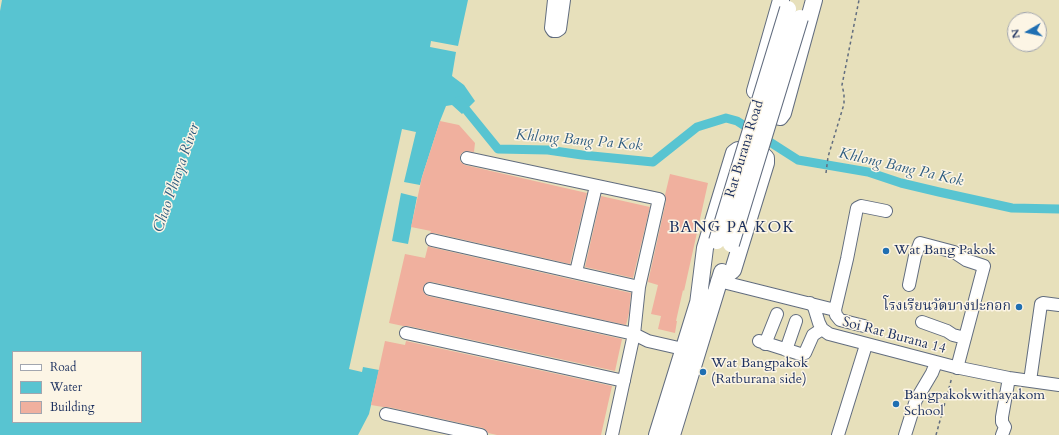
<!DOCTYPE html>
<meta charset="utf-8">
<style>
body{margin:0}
#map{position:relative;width:1059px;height:435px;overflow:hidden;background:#e7e0bb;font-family:Cardo,serif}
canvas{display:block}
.legend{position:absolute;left:12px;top:351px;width:130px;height:72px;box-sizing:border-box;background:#fcf5e5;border:1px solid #a2a6af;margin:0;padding:5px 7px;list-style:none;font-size:12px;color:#1b2f5e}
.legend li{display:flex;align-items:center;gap:8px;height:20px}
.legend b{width:20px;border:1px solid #a2a6af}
.north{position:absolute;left:1007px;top:12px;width:40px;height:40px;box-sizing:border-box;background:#fcf5e5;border:1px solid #a2a6af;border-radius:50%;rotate:261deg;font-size:11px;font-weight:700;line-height:16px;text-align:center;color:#1b2f5e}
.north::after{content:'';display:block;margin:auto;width:14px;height:18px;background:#1f6fb2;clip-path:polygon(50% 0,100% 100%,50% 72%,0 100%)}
</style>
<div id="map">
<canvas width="1059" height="435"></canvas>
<ul class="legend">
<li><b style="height:5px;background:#fff"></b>Road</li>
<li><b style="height:11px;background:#58c4d1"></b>Water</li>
<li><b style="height:11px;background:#f0b09e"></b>Building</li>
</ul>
<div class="north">N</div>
</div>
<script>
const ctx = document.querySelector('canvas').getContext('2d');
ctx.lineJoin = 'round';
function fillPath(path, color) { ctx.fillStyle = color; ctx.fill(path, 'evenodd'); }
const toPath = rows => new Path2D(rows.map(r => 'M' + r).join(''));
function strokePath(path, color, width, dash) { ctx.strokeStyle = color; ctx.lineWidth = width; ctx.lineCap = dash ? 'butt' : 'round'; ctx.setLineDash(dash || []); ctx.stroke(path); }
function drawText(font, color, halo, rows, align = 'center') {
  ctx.font = font + ' Cardo,"Noto Serif Thai",serif'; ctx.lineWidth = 3; ctx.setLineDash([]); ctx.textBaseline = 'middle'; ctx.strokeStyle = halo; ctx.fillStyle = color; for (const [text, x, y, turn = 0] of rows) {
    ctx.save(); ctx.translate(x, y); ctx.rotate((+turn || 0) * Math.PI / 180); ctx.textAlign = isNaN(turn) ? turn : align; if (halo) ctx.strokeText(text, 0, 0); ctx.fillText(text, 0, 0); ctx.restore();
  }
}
const water = toPath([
 [2,0,468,0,458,46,431,41,430,47,456,52,452,76,464,85,475,101,462,114,452,105,446,106,440,121,422,177,420,185,404,182,416,132,402,129,349,369,362,372,363,367,379,370,369,414,358,435,0,435,0,11],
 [13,352,141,352,141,422,13,422],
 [401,193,417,197,408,244,392,241]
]);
const canal = toPath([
 [459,101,498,149,548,150,582,155,653,162,697,127,726,118,737,121,798,160,868,172,901,183,939,192,1012,208,1059,209]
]);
const building = toPath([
 [440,121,459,125,475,143,474,152,465,151,462,153,460,156,460,161,462,163,465,165,587,193,570,264,434,233,430,233,431,231,411,227,422,177],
 [670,174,708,183,684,291,683,290,676,321,677,321,675,333,658,329,661,316,651,314,658,285,648,282,666,201,665,195],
 [601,196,650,207,633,278,585,267],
 [428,246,430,247,631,293,629,313,626,325,432,282,428,282,425,284,423,288,423,291,425,294,428,296,622,339,615,371,408,326,403,326,389,323,405,254,425,258],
 [385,341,405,345,406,341,612,386,601,435,497,435,488,433,486,430,483,428,388,407,383,407,371,405]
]);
const path = toPath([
 [826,173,828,157,844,104,844,94,842,85,859,0],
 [936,435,952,377]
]);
const minor = toPath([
 [554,0,551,28,553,31,557,31,560,29,564,0],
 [467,158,659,199,639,287,634,334,612,435],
 [432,240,639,287],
 [576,272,596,186],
 [719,281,835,310,847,259,857,208,861,206,886,211],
 [909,285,915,256,920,243,954,252,966,260,984,266,957,368],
 [430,289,634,334,648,341,683,349],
 [810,303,814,307,819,323,822,329,829,334,955,367,1009,378,1059,385],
 [835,310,836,315,840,320,864,326],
 [922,322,947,331,953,335,965,338],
 [406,333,624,381],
 [759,341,800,354,802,354,805,353,813,335,822,329],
 [765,344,777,314],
 [786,350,796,321],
 [1030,381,1041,304,1043,303,1059,305],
 [386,414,481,435],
 [838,435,866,345],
 [905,435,916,400,932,373,936,363],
 [1002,435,1005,427,1002,422,1002,417,1009,378]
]);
const major = toPath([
 [755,91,781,0],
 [758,112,780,117,783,113,814,0],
 [698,304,705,248,734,153,738,150,763,155,766,158,766,163,733,270,719,281],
 [657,435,701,293],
 [672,435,722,272]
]);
const majorBridge = toPath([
 [717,241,788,9],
 [731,244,800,18]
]);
const markers = [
 [886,251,4,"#1f6fb2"],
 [1019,307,4,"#1f6fb2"],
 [703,372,4,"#1f6fb2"],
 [896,404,4,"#1f6fb2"]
];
const streetNames = [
 ["Rat Burana Road",745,149,-73],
 ["Soi Rat Burana 14",894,336,15]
];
const poiNames = [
 ["Wat Bang Pakok",894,251],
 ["โรงเรียนวัดบางปะกอก",1011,307,"right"],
 ["Wat Bangpakok",711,364],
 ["(Ratburana side)",711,380],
 ["Bangpakokwithayakom",904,396],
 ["School",904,412]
];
const waterNames = [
 ["Khlong Bang Pa Kok",579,141,5],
 ["Khlong Bang Pa Kok",901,168,13],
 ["Chao Phraya River",177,178,-71]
];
const quarterNames = [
 ["BANG PA KOK",732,228]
];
fillPath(water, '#58c4d1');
strokePath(canal, '#58c4d1', 9);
fillPath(building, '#f0b09e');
strokePath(minor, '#626d7f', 14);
strokePath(major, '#626d7f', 18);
strokePath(path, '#626d7f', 1.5, [3, 3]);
strokePath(minor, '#fff', 12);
strokePath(major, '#fff', 16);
strokePath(majorBridge, '#626d7f', 18, []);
strokePath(majorBridge, '#fff', 16);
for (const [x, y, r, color] of markers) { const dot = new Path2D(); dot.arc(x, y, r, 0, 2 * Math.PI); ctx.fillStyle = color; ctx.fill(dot); strokePath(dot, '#fcf5e5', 1.5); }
drawText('14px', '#1b2f5e', '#fcf5e5', streetNames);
drawText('14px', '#1b2f5e', '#fcf5e5', poiNames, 'left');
drawText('italic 15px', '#2d5c80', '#fcf5e5', waterNames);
ctx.letterSpacing = '1px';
drawText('16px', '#1b2f5e', '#fcf5e5', quarterNames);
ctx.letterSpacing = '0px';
</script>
